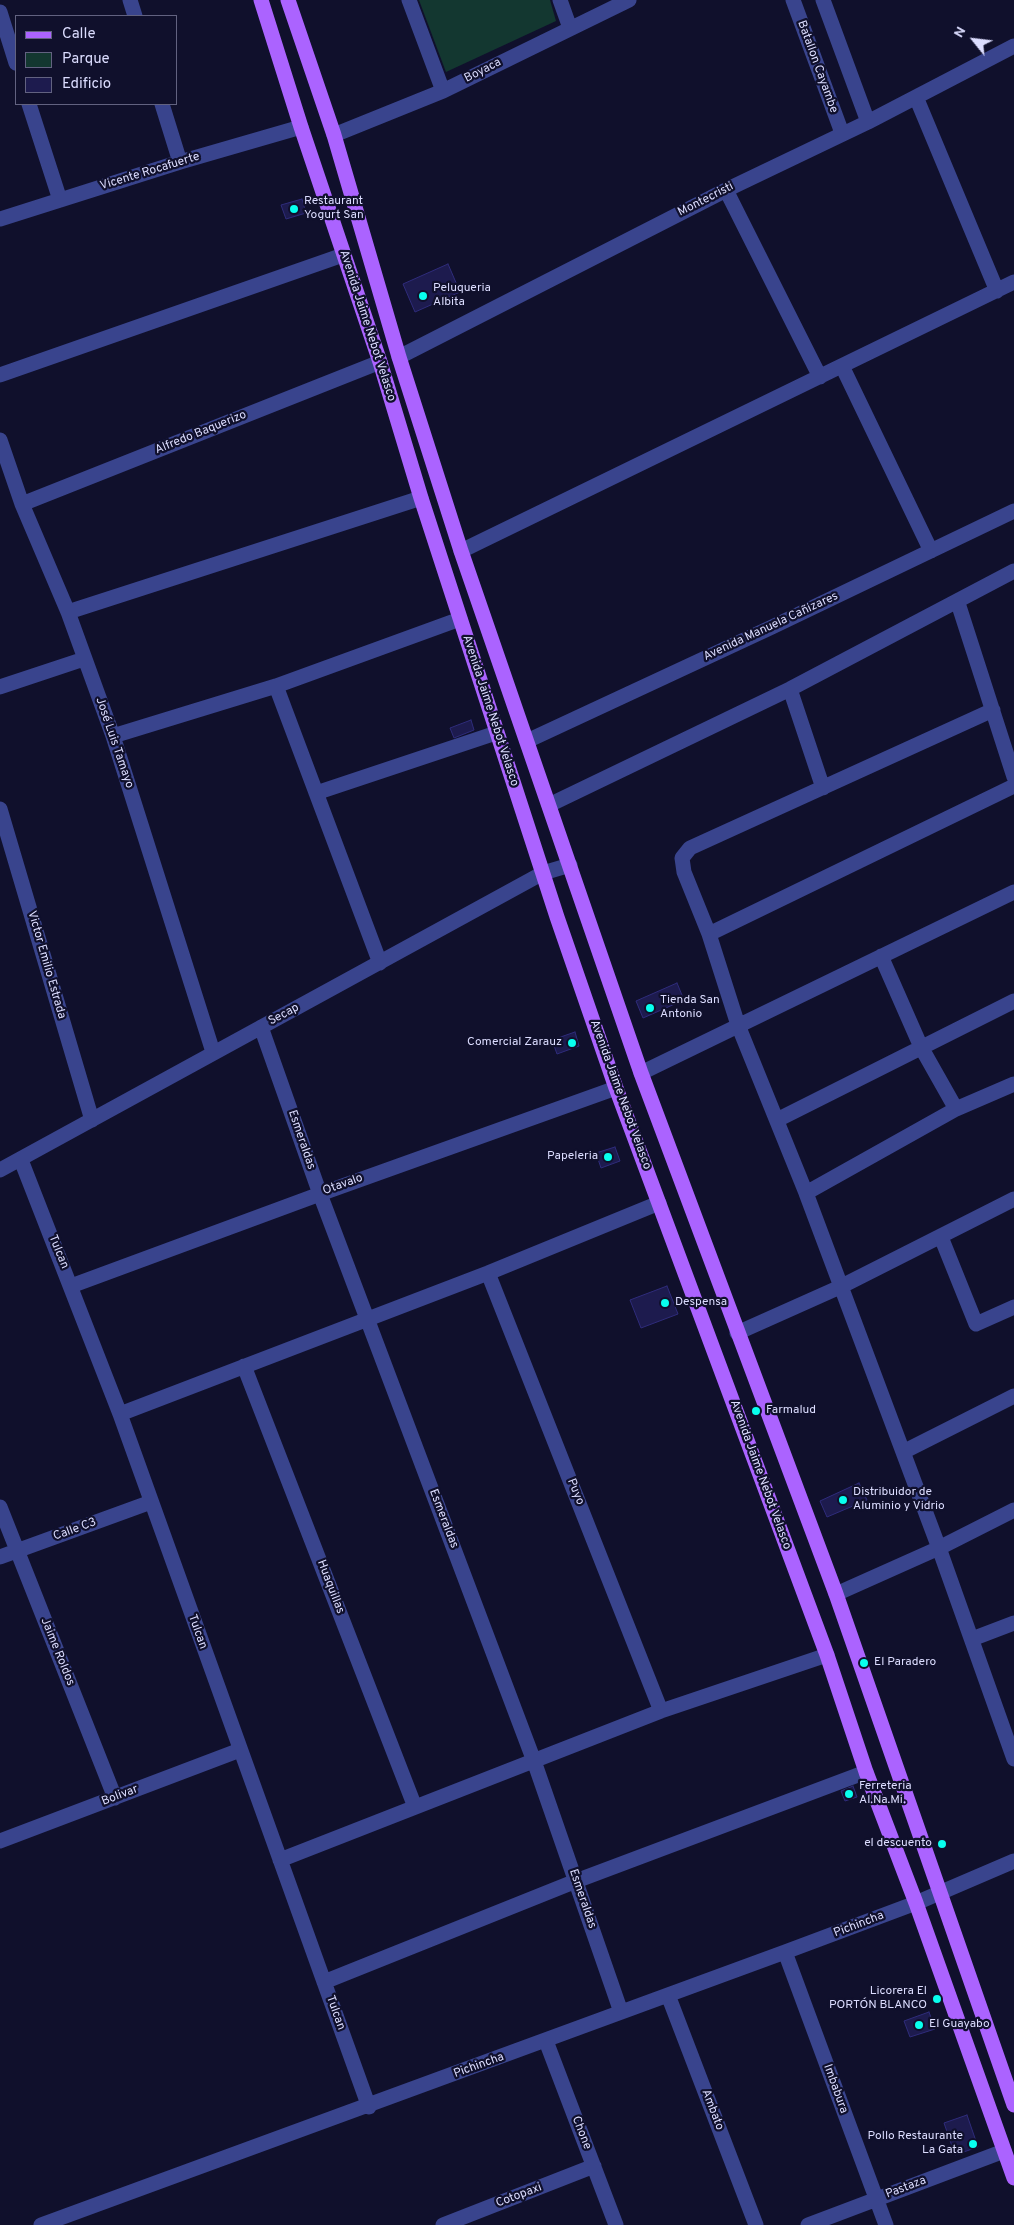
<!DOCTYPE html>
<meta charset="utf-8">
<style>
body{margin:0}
#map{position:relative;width:1014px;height:2225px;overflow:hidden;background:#10102c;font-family:Overpass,sans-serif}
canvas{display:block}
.legend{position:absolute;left:15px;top:15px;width:162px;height:90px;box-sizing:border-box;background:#10102c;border:1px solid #626280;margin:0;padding:6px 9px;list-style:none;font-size:15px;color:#dcddff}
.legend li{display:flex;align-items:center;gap:10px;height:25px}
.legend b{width:25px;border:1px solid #626280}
.north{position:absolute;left:949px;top:15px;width:50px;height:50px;-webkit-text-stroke:4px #10102c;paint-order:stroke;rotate:299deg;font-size:14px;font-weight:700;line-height:20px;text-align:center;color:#dcddff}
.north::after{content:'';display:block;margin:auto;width:18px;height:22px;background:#dcddff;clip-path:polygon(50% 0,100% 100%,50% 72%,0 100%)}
</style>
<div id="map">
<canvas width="1014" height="2225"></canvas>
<ul class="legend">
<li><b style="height:6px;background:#ab63ff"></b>Calle</li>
<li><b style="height:14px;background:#133730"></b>Parque</li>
<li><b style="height:14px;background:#1d1b4e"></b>Edificio</li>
</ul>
<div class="north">N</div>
</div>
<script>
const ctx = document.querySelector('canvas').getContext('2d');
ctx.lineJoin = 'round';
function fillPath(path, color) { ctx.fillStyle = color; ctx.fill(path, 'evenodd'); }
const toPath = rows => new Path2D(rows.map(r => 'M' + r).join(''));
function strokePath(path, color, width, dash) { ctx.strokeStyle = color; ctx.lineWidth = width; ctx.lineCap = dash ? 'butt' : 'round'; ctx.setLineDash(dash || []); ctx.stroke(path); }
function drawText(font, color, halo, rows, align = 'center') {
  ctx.font = font + ' Overpass,sans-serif'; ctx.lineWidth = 4.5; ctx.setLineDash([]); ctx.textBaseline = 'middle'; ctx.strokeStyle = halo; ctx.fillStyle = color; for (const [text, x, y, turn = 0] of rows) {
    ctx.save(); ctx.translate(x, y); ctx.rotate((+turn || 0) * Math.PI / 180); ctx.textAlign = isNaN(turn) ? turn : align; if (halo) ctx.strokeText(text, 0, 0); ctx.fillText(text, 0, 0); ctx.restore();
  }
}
const green = toPath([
 [419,0,550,0,556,21,446,72]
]);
const building = toPath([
 [302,199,306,213,286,219,281,205,302,199],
 [448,264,460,292,415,312,403,284,448,264],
 [471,720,474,730,454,738,450,728,471,720],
 [677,983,684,1000,643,1018,636,1001,677,983],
 [575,1032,579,1046,557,1054,552,1040,575,1032],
 [615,1147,620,1161,601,1168,596,1153,615,1147],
 [667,1286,678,1314,641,1328,630,1300,667,1286],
 [859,1483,867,1500,827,1517,820,1501,859,1483],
 [853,1786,857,1797,845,1801,841,1791,853,1786],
 [929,2012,935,2029,910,2037,904,2021,929,2012],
 [967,2115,978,2147,955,2155,944,2123,967,2115]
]);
const minor = toPath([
 [130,0,135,16],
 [409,0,443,91],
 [560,0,570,28],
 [793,0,842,133],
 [823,0,868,122],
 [0,12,16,63],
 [916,97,997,291],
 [29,104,60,200],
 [162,104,180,162],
 [334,135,443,91,629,0],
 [726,190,820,377],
 [0,219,180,162,301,127],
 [399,357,726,190,868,122,1014,46],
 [842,366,931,551],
 [0,375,343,255],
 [0,440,22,504,68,612,113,736,213,1052],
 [22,504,380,362],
 [461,551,1014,282],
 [958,603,1014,777],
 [68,612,421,498],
 [276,686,380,963],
 [0,687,84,659],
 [790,689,823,788],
 [993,710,690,848,682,858,684,872,709,934,738,1025,806,1193,939,1548,1014,1759],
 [113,736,276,686,460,619],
 [527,741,772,627,1014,511],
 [316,793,496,733],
 [549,805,790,689,1014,571],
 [0,809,92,1120],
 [709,934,1014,786],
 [881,956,921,1047,956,1109],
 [261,1027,320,1194,534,1761,621,2012],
 [641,1073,1014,892],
 [777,1120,1014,1001],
 [21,1160,120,1414,369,2107],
 [0,1170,543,873,570,865],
 [806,1193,956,1109,1014,1084],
 [941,1237,976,1324,1014,1307],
 [488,1273,661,1711],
 [71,1286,320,1194,616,1088],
 [737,1333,840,1287,1014,1199],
 [244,1366,415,1807],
 [120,1414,488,1273,659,1203],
 [903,1452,1014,1396],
 [0,1507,115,1798],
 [0,1557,151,1502],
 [836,1594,939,1548,1014,1510],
 [972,1639,1014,1623],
 [0,1841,240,1750],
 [280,1860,661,1711,827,1655],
 [785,1952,886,2225],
 [324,1982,576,1881,866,1772],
 [668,1995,756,2225],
 [546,2041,616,2225],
 [41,2225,785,1952,916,1903,1014,1861],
 [443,2225,594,2166],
 [808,2225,1004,2151]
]);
const major = toPath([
 [261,0,301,127,380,362,421,498,557,917,616,1088,827,1655,866,1772,916,1903,1014,2178],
 [288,0,334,135,399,357,461,551,641,1073,836,1594,1014,2105]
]);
const markers = [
 [294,209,5,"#08ffef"],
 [423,296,5,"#08ffef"],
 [650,1008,5,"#08ffef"],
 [572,1043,5,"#08ffef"],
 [608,1157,5,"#08ffef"],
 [665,1303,5,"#08ffef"],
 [756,1411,5,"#08ffef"],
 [843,1500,5,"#08ffef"],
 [864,1663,5,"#08ffef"],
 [849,1794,5,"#08ffef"],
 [942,1844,5,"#08ffef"],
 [937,1999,5,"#08ffef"],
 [919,2025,5,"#08ffef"],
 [973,2144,5,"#08ffef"]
];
const streetNames = [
 ["Batallon Cayambe",817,67,70],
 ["Boyaca",483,71,-27],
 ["Vicente Rocafuerte",150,172,-17],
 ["Montecristi",706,200,-27],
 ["Avenida Jaime Nebot Velasco",367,326,72],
 ["Alfredo Baquerizo",201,433,-22],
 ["Avenida Manuela Cañizares",771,627,-25],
 ["Avenida Jaime Nebot Velasco",490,711,72],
 ["José Luis Tamayo",114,743,71],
 ["Victor Emilio Estrada",46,965,74],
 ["Secap",284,1015,-28],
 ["Avenida Jaime Nebot Velasco",620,1095,70],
 ["Esmeraldas",301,1140,71],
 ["Otavalo",343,1185,-20],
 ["Tulcan",58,1252,68],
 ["Avenida Jaime Nebot Velasco",760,1475,70],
 ["Puyo",575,1492,68],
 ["Esmeraldas",443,1519,69],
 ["Calle C3",75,1530,-20],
 ["Huaquillas",330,1587,69],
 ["Tulcan",197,1632,70],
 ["Jaime Roldos",57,1652,68],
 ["Bolivar",120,1796,-21],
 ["Esmeraldas",582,1899,71],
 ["Pichincha",859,1925,-21],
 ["Tulcan",335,2013,70],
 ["Pichincha",479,2066,-20],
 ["Imbabura",835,2089,70],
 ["Ambato",712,2110,69],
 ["Chone",581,2133,69],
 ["Pastaza",906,2188,-21],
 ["Cotopaxi",519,2196,-21]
];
const poiNames = [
 ["Restaurant",304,202],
 ["Yogurt San",304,216],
 ["Peluqueria",433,289],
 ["Albita",433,303],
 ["Tienda San",660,1001],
 ["Antonio",660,1015],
 ["Comercial Zarauz",562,1043,"right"],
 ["Papeleria",598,1157,"right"],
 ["Despensa",675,1303],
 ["Farmalud",766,1411],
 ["Distribuidor de",853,1493],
 ["Aluminio y Vidrio",853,1507],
 ["El Paradero",874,1663],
 ["Ferreteria",859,1787],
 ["Al.Na.Mi.",859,1801],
 ["el descuento",932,1844,"right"],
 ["Licorera El",927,1992,"right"],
 ["PORTÓN BLANCO",927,2006,"right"],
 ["El Guayabo",929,2025],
 ["Pollo Restaurante",963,2137,"right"],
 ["La Gata",963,2151,"right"]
];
fillPath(green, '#133730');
fillPath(building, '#1d1b4e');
strokePath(building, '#2f2c7b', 1);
strokePath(minor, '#39448d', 15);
strokePath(major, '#ab63ff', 15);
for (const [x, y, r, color] of markers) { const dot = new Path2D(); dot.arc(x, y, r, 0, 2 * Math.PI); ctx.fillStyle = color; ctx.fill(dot); strokePath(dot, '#10102c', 2); }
drawText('12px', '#dcddff', '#10102c', streetNames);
drawText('12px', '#dcddff', '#10102c', poiNames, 'left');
</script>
